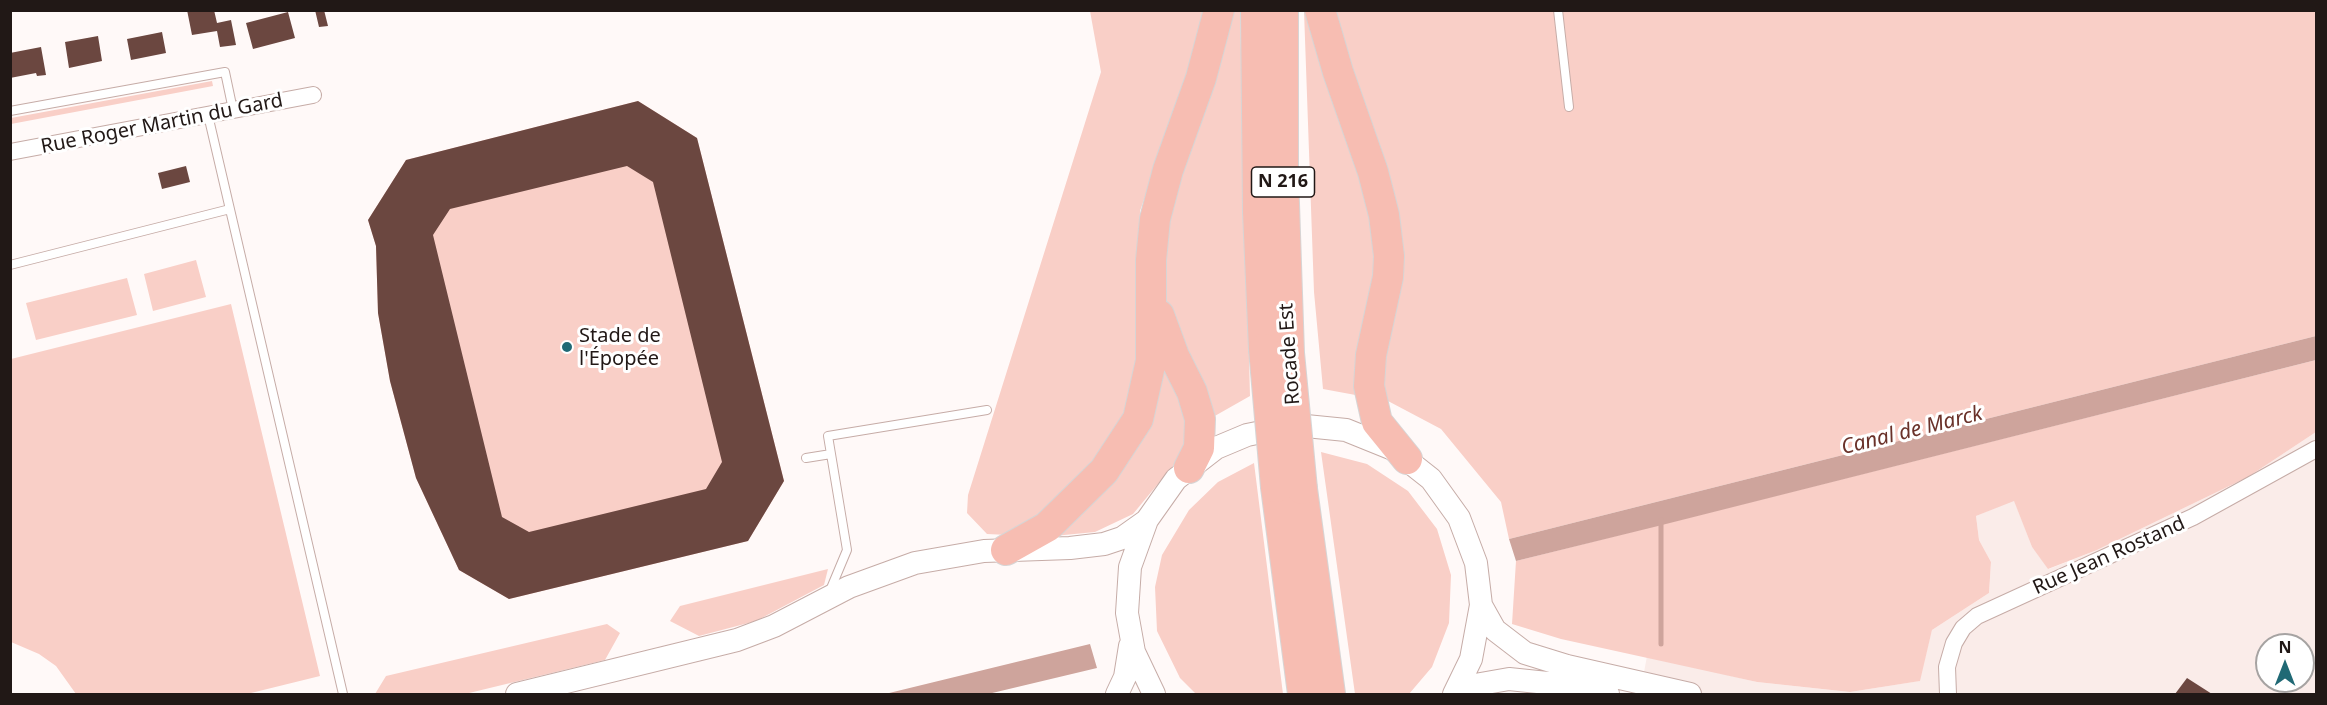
<!DOCTYPE html>
<meta charset="utf-8">
<style>
body{margin:0}
#map{position:relative;width:2327px;height:705px;overflow:hidden;background:#fff9f8;font-family:"Noto Sans",sans-serif}
canvas{display:block}
.frame{position:absolute;inset:0;border:12px solid #211816;pointer-events:none}
.north{position:absolute;left:2255px;top:633px;width:60px;height:60px;box-sizing:border-box;background:#fff;border:2px solid #a6a3a2;border-radius:50%;rotate:0deg;font-size:16px;font-weight:700;line-height:24px;text-align:center;color:#211816}
.north::after{content:'';display:block;margin:auto;width:21px;height:27px;background:#206975;clip-path:polygon(50% 0,100% 100%,50% 72%,0 100%)}
</style>
<div id="map">
<canvas width="2327" height="705"></canvas>
<div class="frame"></div>
<div class="north">N</div>
</div>
<script>
const ctx = document.querySelector('canvas').getContext('2d');
ctx.lineJoin = 'round';
function fillPath(path, color) { ctx.fillStyle = color; ctx.fill(path, 'evenodd'); }
const toPath = rows => new Path2D(rows.map(r => 'M' + r).join(''));
function strokePath(path, color, width, dash) { ctx.strokeStyle = color; ctx.lineWidth = width; ctx.lineCap = dash ? 'butt' : 'round'; ctx.setLineDash(dash || []); ctx.stroke(path); }
function drawText(font, color, halo, rows, align = 'center') {
  ctx.font = font + ' "Noto Sans",sans-serif'; ctx.lineWidth = 6; ctx.setLineDash([]); ctx.textBaseline = 'middle'; ctx.strokeStyle = halo; ctx.fillStyle = color; for (const [text, x, y, turn = 0] of rows) {
    ctx.save(); ctx.translate(x, y); ctx.rotate((+turn || 0) * Math.PI / 180); ctx.textAlign = isNaN(turn) ? turn : align; if (halo) ctx.strokeText(text, 0, 0); ctx.fillText(text, 0, 0); ctx.restore();
  }
}
const built = toPath([
 [2316,432,2316,694,1640,694,1647,656,1757,682,1850,692,1919,681,1932,630,1989,593,1991,562,1979,540,1976,516,2014,500,2032,547,2049,569,2097,550,2248,477],
 [2267,645,2303,645,2303,681,2267,681]
]);
const green = toPath([
 [1090,11,1204,11,1186,78,1140,211,1136,386,1115,436,1062,495,1024,528,1008,535,987,534,967,513,968,495,1101,72],
 [1225,11,1240,11,1250,396,1213,417,1168,325,1159,228],
 [1304,11,2316,11,2316,336,1509,539,1501,502,1441,429,1388,401,1323,389,1314,292],
 [212,81,213,86,11,124,11,118],
 [638,101,697,138,784,481,748,541,509,599,459,570,416,478,390,381,378,313,376,246,368,220,406,160],
 [196,260,206,297,153,311,144,274],
 [127,278,137,315,36,340,26,303],
 [231,304,320,676,247,694,76,694,56,666,39,654,11,642,11,359],
 [1159,354,1190,405,1186,450,1133,514,1095,532,1054,536],
 [2316,360,2316,432,2248,477,2097,550,2048,569,2032,547,2014,501,1976,516,1979,540,1991,562,1989,593,1932,630,1920,681,1850,692,1757,682,1561,639,1512,624,1516,561],
 [1321,452,1367,464,1408,491,1437,529,1451,575,1449,623,1432,667,1409,694,1355,694],
 [1254,463,1283,694,1196,694,1180,678,1157,631,1155,587,1162,555,1189,510,1218,482],
 [828,569,824,585,756,621,699,636,670,621,680,606],
 [607,624,620,633,605,660,465,694,375,694,386,676]
]);
const water = toPath([
 [2316,336,2316,360,1654,527,1516,561,1509,539],
 [1090,644,1097,668,988,694,885,694]
]);
const stream = toPath([
 [1661,520,1661,644]
]);
const building = toPath([
 [187,10,214,10,217,23,231,20,236,45,220,47,217,31,192,35],
 [315,10,324,10,328,26,319,27],
 [288,12,295,38,253,49,246,23],
 [162,32,166,53,131,60,127,39],
 [98,36,102,61,69,68,65,42],
 [41,47,46,75,37,76,36,73,10,78,10,53],
 [638,101,697,138,784,481,748,541,509,599,459,570,416,478,390,381,378,313,376,246,368,220,406,160],
 [627,166,653,182,722,462,706,489,529,532,502,517,433,235,450,209],
 [186,166,190,182,162,189,158,173],
 [2187,678,2212,694,2175,694]
]);
const lane = toPath([
 [1558,10,1569,107],
 [10,111,225,72,233,110],
 [208,115,343,694],
 [10,265,230,209],
 [806,458,831,454],
 [829,593,847,550,828,436,987,410]
]);
const street = toPath([
 [10,152,313,95],
 [1948,694,1947,667,1954,643,1963,628,1977,616,2193,517,2316,449]
]);
const secondary = toPath([
 [1481,605,1495,630,1525,653,1567,666,1690,694],
 [517,694,737,640,774,626,849,587,915,563,984,551,1070,548,1104,544,1122,538,1146,521],
 [1117,694,1125,677,1130,646],
 [1154,694,1134,652,1127,613,1130,567,1147,520,1176,479,1216,448,1247,435,1296,425,1346,430,1393,449,1431,479,1459,518,1476,563,1481,605,1471,659,1454,694],
 [1455,694,1475,685,1509,679,1557,684,1608,694]
]);
const highway = toPath([
 [1256,10,1258,212,1264,349],
 [1283,10,1283,174,1289,353],
 [1320,10,1338,72,1373,172,1384,215,1389,256,1388,277,1371,355,1369,386,1377,422,1407,459],
 [1159,315,1174,356,1192,392,1200,419,1199,448,1189,468],
 [1276,487,1303,694],
 [1302,489,1330,694],
 [1006,550,1047,527,1104,471,1138,419,1151,361,1151,260,1155,219,1168,170,1201,78,1219,10]
]);
const highwayBridge = toPath([
 [1264,349,1276,487],
 [1289,353,1302,489]
]);
const markers = [
 [567,347,6,"#206975"]
];
const shields = [
 [1283,182,63]
];
const shieldNames = [
 ["N 216",1283,182]
];
const streetNames = [
 ["Rue Roger Martin du Gard",162,124,-11],
 ["Rocade Est",1290,354,-94],
 ["Rue Jean Rostand",2109,556,-24]
];
const poiNames = [
 ["Stade de",579,336],
 ["l'Épopée",579,359]
];
const waterNames = [
 ["Canal de Marck",1912,431,-14]
];
fillPath(built, '#faece9');
fillPath(green, '#f9cfc7');
fillPath(water, '#cea49c');
strokePath(stream, '#cea49c', 5);
fillPath(building, '#6b4740');
strokePath(lane, '#c6aca7', 10);
strokePath(street, '#c6aca7', 18);
strokePath(secondary, '#c6aca7', 24);
strokePath(highway, '#d7d5d5', 32);
strokePath(lane, '#fff', 8);
strokePath(street, '#fff', 16);
strokePath(secondary, '#fff', 22);
strokePath(highway, '#f7bdb2', 30);
strokePath(highwayBridge, '#d7d5d5', 32, []);
strokePath(highwayBridge, '#f7bdb2', 30);
for (const [x, y, r, color] of markers) { const dot = new Path2D(); dot.arc(x, y, r, 0, 2 * Math.PI); ctx.fillStyle = color; ctx.fill(dot); strokePath(dot, '#fff', 2); }
for (const [x, y, w] of shields) { const box = new Path2D(); box.roundRect(x - w / 2, y - 15, w, 30, 4.5); ctx.fillStyle = '#fff'; ctx.fill(box); strokePath(box, '#211816', 1.5); }
drawText('bold 18px', '#211816', null, shieldNames);
drawText('20px', '#211816', '#fff', streetNames);
drawText('20px', '#211816', '#fff', poiNames, 'left');
drawText('italic 21px', '#6a322a', '#fff', waterNames);
</script>
